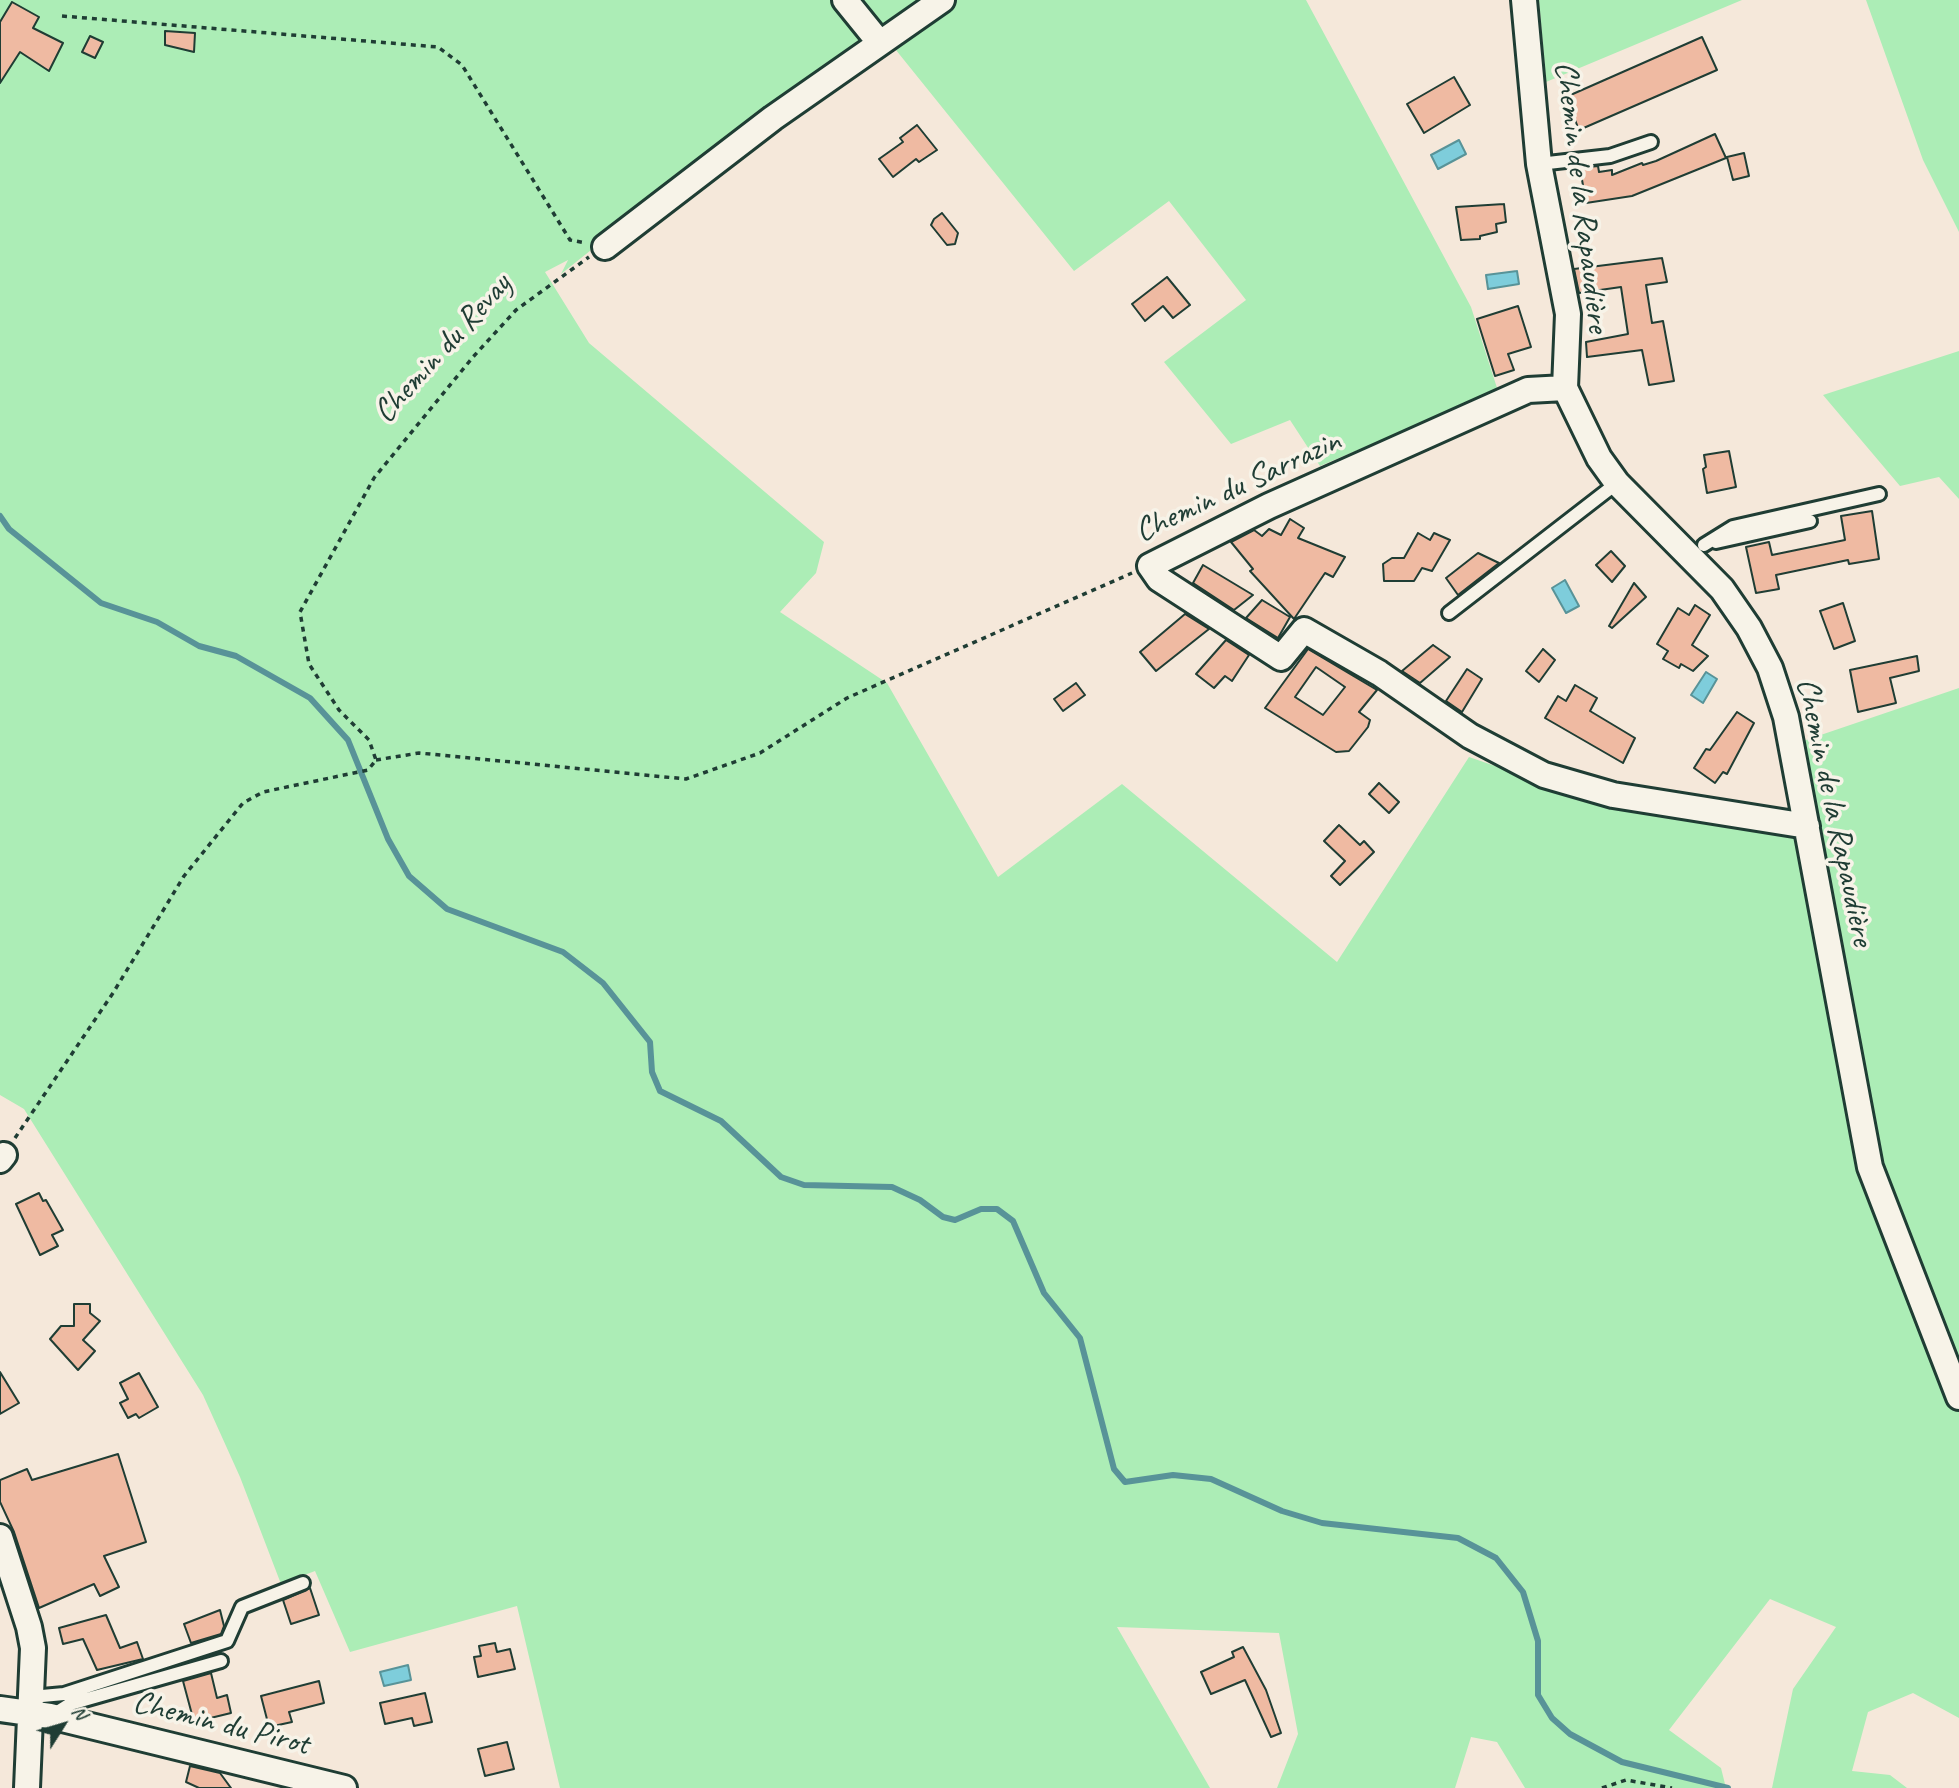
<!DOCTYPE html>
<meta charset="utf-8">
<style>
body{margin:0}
#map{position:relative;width:1959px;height:1788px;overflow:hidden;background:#f5e8da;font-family:Caveat,sans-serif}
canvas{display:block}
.north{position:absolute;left:28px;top:1690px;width:70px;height:70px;-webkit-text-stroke:5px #f7f3e8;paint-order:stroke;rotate:53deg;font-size:19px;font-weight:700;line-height:28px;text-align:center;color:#1f3d34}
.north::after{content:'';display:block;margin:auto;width:24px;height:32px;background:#1f3d34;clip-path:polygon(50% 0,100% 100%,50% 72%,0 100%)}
</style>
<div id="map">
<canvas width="1959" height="1788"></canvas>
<div class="north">N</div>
</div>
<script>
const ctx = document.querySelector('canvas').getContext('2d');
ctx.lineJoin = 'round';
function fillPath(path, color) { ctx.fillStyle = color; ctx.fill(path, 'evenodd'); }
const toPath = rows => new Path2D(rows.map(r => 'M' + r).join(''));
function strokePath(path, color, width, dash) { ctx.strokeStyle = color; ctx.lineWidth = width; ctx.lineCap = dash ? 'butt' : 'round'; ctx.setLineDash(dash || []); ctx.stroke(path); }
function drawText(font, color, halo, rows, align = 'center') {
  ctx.font = font + ' Caveat,sans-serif'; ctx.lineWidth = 7; ctx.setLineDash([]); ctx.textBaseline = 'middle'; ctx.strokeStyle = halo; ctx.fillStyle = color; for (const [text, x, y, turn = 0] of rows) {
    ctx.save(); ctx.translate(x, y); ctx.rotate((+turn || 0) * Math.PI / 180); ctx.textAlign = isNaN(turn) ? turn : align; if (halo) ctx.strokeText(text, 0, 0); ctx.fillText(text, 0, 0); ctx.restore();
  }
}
const green = toPath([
 [0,0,1306,0,1471,307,1498,391,1320,466,1290,420,1231,444,1164,362,1246,300,1169,201,1074,271,879,29,763,113,561,274,568,260,545,272,589,343,824,542,816,573,780,612,887,683,998,877,1122,784,1337,962,1469,757,1585,797,1822,841,1803,741,1959,688,1959,1718,1913,1693,1868,1712,1852,1771,1890,1775,1907,1788,1772,1788,1793,1689,1836,1627,1770,1599,1669,1730,1721,1768,1726,1788,1525,1788,1497,1742,1471,1737,1455,1788,1277,1788,1298,1734,1279,1633,1117,1627,1210,1788,560,1788,517,1606,350,1652,315,1571,281,1584,240,1477,203,1395,24,1109,0,1095],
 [1539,0,1742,0,1546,82],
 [1866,0,1959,0,1959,232,1923,160],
 [1959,351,1959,499,1939,477,1900,486,1823,395]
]);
const water = toPath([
 [1459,140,1466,154,1438,169,1431,155,1459,140],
 [1517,271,1519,284,1488,289,1486,275,1517,271],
 [1565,580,1579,606,1566,613,1552,588,1565,580],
 [1706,672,1717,679,1703,703,1691,695,1706,672],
 [408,1665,411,1680,384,1686,380,1672,408,1665]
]);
const stream = toPath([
 [0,516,9,529,101,603,157,622,199,646,236,656,310,698,348,740,388,839,409,876,447,909,563,952,603,983,650,1042,652,1072,660,1091,721,1121,781,1177,804,1185,892,1187,920,1200,943,1217,955,1220,981,1209,997,1209,1013,1221,1044,1293,1080,1338,1114,1469,1125,1482,1173,1475,1211,1479,1282,1511,1322,1523,1458,1538,1496,1558,1523,1592,1538,1641,1538,1695,1552,1718,1570,1734,1622,1762,1728,1788]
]);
const building = toPath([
 [12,2,39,17,33,28,63,43,49,71,20,52,0,83,0,22,12,2],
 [165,31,195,33,194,52,165,45,165,31],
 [90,36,103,42,95,58,82,52,90,36],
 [1702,37,1717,70,1579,130,1566,97,1702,37],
 [1454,77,1470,105,1424,133,1407,104,1454,77],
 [917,125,937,150,919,162,916,159,893,177,879,159,903,142,900,138,917,125],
 [1715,134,1726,158,1632,196,1586,203,1580,168,1598,166,1599,172,1612,170,1612,175,1642,163,1643,165,1656,161,1715,134],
 [1744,153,1749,176,1733,180,1727,157,1744,153],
 [1504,204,1506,222,1496,224,1497,232,1480,236,1480,239,1461,240,1456,207,1504,204],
 [942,213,958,233,955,244,947,245,931,225,934,219,942,213],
 [1662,258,1667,282,1646,285,1652,323,1663,321,1674,381,1649,385,1642,350,1587,357,1586,342,1628,334,1621,287,1579,293,1574,269,1662,258],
 [1167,277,1190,305,1173,318,1163,306,1145,321,1132,304,1167,277],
 [1518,306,1531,347,1508,354,1514,370,1495,376,1477,319,1518,306],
 [1729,451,1736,487,1707,493,1703,469,1706,467,1704,455,1729,451],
 [1872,511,1879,559,1849,564,1848,560,1776,575,1779,589,1756,593,1746,547,1769,542,1772,555,1845,540,1841,516,1872,511],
 [1290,519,1304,528,1298,538,1345,557,1333,577,1325,573,1294,619,1250,571,1253,569,1231,542,1254,530,1262,536,1269,529,1281,535,1290,519],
 [1418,533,1430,540,1434,533,1450,540,1432,571,1422,568,1414,581,1384,581,1383,564,1392,558,1404,558,1418,533],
 [1611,551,1625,566,1612,582,1596,565,1611,551],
 [1478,553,1499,563,1458,595,1446,578,1478,553],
 [1203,565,1253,595,1234,610,1193,583,1203,565],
 [1634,583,1646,597,1612,628,1609,626,1634,583],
 [1262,600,1290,617,1278,638,1246,618,1262,600],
 [1843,603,1855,641,1834,649,1820,611,1843,603],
 [1695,605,1710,615,1692,645,1708,656,1693,671,1681,664,1679,668,1663,659,1668,651,1657,644,1678,608,1689,615,1695,605],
 [1185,614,1209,629,1156,671,1140,652,1185,614],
 [1226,640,1249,655,1232,681,1225,676,1214,688,1196,674,1226,640],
 [1433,645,1450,657,1420,683,1402,671,1433,645],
 [1308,649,1377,690,1359,712,1370,720,1368,727,1349,751,1336,752,1265,708,1308,649],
 [1316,667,1345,687,1323,715,1295,697,1316,667],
 [1543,649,1555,660,1539,682,1526,671,1543,649],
 [1917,656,1919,671,1890,678,1896,703,1858,712,1850,670,1917,656],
 [1467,669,1482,679,1462,712,1446,701,1467,669],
 [1076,683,1085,695,1063,711,1054,699,1076,683],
 [1575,685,1597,698,1590,711,1635,738,1623,763,1545,718,1558,696,1566,701,1575,685],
 [1737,712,1754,723,1727,774,1723,772,1715,783,1694,768,1706,749,1710,750,1737,712],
 [1379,783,1399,802,1389,813,1369,794,1379,783],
 [1339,825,1360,845,1364,841,1374,852,1340,885,1331,876,1345,861,1324,841,1339,825],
 [39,1193,43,1201,46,1200,63,1230,52,1235,58,1246,40,1255,16,1204,39,1193],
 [74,1304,90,1304,90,1313,100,1321,83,1340,95,1351,78,1370,50,1339,61,1326,74,1326,74,1304],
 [0,1372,19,1403,0,1414,0,1372],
 [139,1373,158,1407,139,1418,136,1414,128,1418,120,1403,128,1399,120,1383,139,1373],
 [118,1454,146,1542,104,1556,119,1587,100,1596,94,1584,39,1608,14,1532,0,1502,0,1480,27,1469,32,1480,118,1454],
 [310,1588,319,1615,291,1624,283,1600,310,1588],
 [220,1610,224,1626,221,1634,191,1643,184,1624,220,1610],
 [106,1615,120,1648,137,1642,143,1659,97,1670,83,1639,63,1644,59,1628,106,1615],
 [495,1643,497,1652,510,1649,515,1669,478,1677,474,1657,481,1656,479,1646,495,1643],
 [1243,1647,1266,1690,1281,1733,1271,1737,1245,1680,1211,1694,1201,1672,1234,1657,1232,1652,1243,1647],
 [211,1673,217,1698,227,1695,231,1713,194,1722,183,1681,211,1673],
 [319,1681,324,1703,289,1712,292,1722,269,1727,261,1696,319,1681],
 [425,1693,432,1722,414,1726,412,1718,385,1724,380,1703,425,1693],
 [507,1742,514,1769,485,1776,478,1749,507,1742],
 [190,1766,220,1773,231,1788,199,1788,186,1782,190,1766]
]);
const path = toPath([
 [62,16,438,47,462,65,570,240,586,243],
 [376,760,419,753,686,779,760,753,847,698,1132,573],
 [15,1138,113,993,184,876,243,803,263,792,368,770,376,760,369,740,339,710,309,664,300,612,374,478,473,357,516,310,589,257],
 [1602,1788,1626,1780,1672,1788]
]);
const lane = toPath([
 [1539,164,1610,156,1651,142],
 [1716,542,1810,521],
 [1704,545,1733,527,1879,494],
 [1449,613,1617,483],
 [31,1697,64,1694,227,1641,242,1607,303,1583],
 [51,1716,70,1704,221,1661]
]);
const street = toPath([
 [845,0,879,42],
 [1524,0,1539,164,1568,314,1565,388,1599,458,1617,483,1722,589,1749,628,1770,668,1786,717,1870,1167,1959,1397],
 [605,247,773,118,942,0],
 [1565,388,1528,390,1269,506,1150,566,1159,579,1281,658,1304,630,1379,673,1470,736,1544,775,1613,795,1807,826],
 [0,1160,4,1155],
 [0,1537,29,1627,33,1648,27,1788],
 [0,1709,50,1716,344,1788]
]);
const streetNames = [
 ["Chemin de la Rapaudière",1581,197,83],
 ["Chemin du Revay",443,349,-48],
 ["Chemin du Sarrazin",1238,487,-25],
 ["Chemin de la Rapaudière",1834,812,78],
 ["Chemin du Pirot",221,1724,14]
];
fillPath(green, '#acedb6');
fillPath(water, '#7ecddb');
strokePath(water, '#589398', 2);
strokePath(stream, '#589398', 6);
fillPath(building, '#efbaa2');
strokePath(building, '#1f3d34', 2);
strokePath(lane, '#1f3d34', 18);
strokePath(street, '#1f3d34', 30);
strokePath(path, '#1f3d34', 3.5, [5, 5]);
strokePath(lane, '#f7f3e8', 12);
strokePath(street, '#f7f3e8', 24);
drawText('33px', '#1f3d34', '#f7f3e8', streetNames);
</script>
